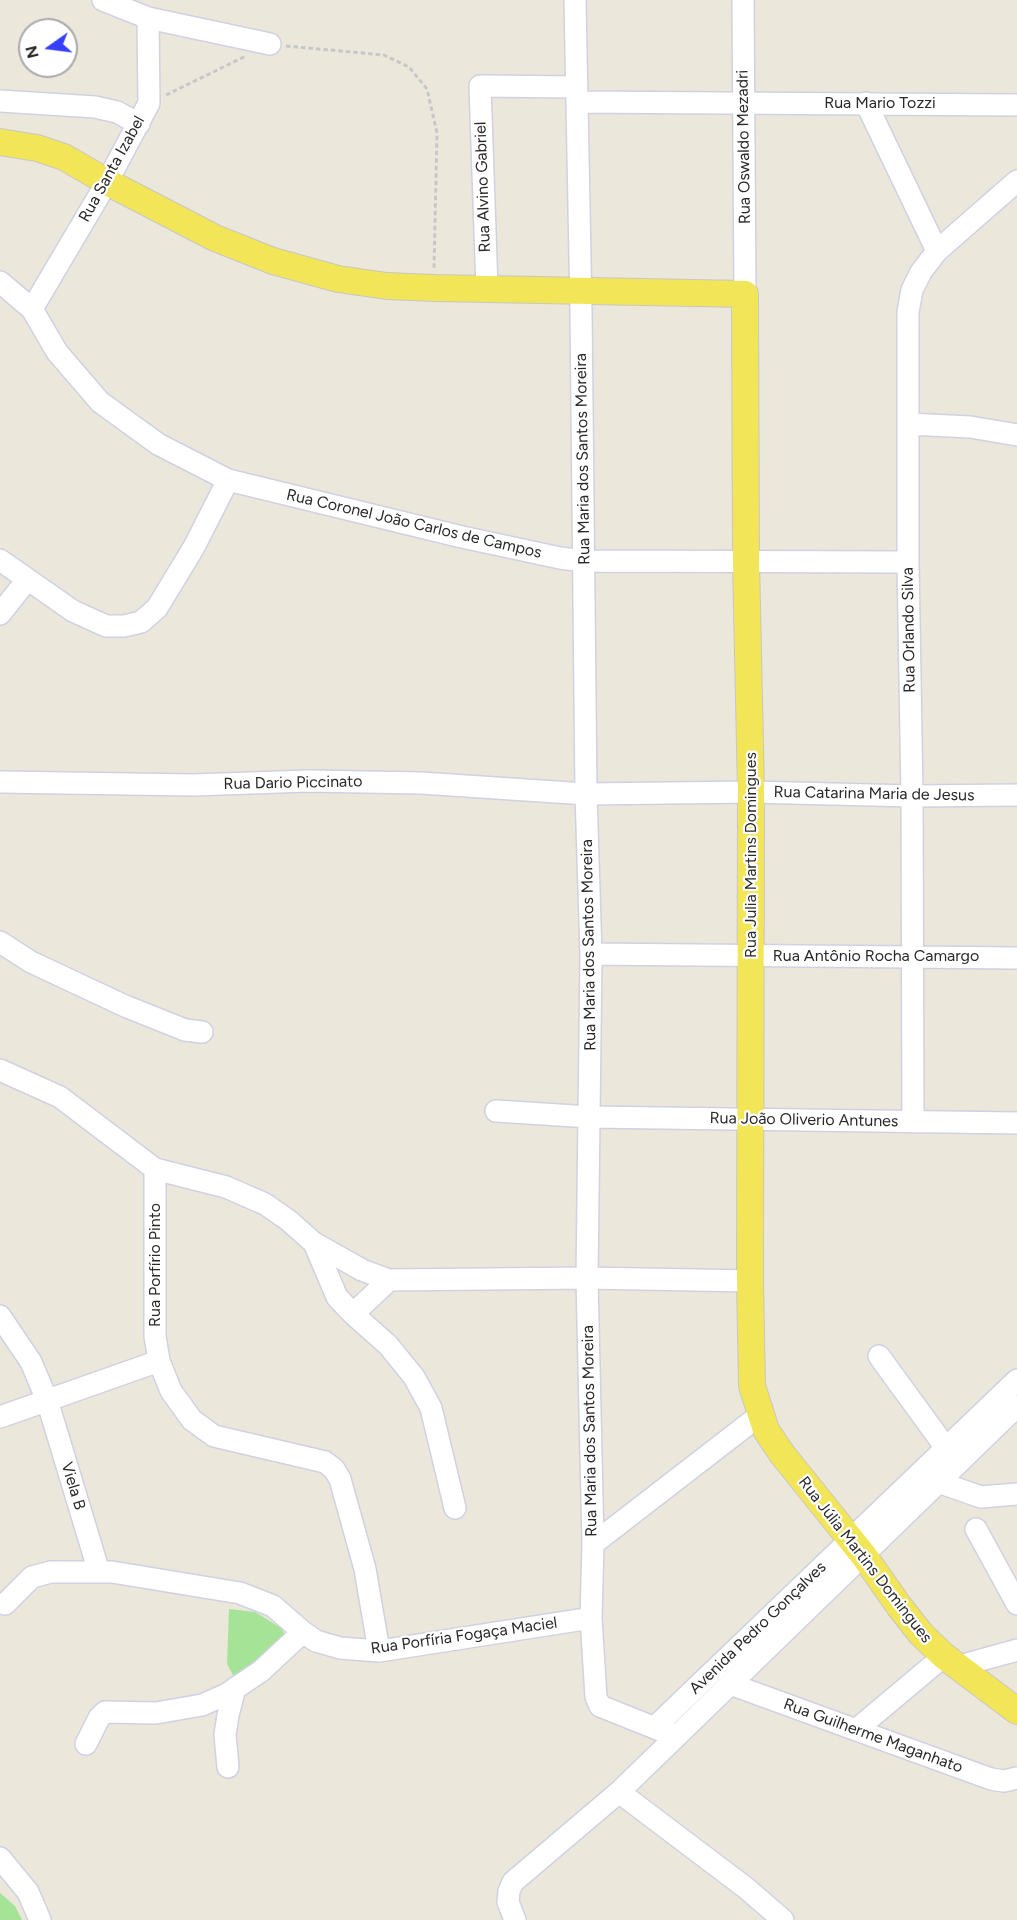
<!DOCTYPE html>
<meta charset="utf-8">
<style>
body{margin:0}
#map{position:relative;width:1017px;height:1920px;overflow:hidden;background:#ece7db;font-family:Figtree,sans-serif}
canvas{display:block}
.north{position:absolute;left:18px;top:18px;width:60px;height:60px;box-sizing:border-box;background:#fff;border:2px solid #a9a9a9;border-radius:50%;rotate:256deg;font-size:16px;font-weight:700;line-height:24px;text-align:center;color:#292929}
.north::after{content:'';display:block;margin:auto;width:21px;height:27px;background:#363ffe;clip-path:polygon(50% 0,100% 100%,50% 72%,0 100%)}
</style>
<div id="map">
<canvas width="1017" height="1920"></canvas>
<div class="north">N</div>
</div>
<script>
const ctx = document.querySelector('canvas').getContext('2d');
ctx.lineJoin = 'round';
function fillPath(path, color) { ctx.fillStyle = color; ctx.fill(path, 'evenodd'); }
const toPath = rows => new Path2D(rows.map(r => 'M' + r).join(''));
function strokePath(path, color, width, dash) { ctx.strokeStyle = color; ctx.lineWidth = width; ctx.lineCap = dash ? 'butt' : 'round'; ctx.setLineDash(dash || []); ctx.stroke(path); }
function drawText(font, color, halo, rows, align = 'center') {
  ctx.font = font + ' Figtree,sans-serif'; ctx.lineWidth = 4.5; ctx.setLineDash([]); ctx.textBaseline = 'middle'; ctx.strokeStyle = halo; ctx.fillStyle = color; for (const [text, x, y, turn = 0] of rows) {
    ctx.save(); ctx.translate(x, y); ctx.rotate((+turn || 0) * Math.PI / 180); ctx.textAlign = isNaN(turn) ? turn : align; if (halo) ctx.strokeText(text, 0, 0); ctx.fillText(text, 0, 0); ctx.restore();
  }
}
const green = toPath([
 [229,1609,255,1612,281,1628,287,1638,235,1679,227,1664],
 [0,1893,15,1906,22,1920,0,1920]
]);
const path = toPath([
 [286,46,384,55,409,67,427,89,437,133,434,269],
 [166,95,246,56]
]);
const minor = toPath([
 [103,0,148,18,270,44],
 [575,0,581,310,586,794,591,954,587,1278,593,1544,591,1618,596,1697,600,1706,675,1736],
 [743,0,745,294],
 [0,101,95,107,117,112,139,124],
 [577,102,1017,105],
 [866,103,937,251],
 [0,282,32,309,57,352,100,402,158,444,228,480,462,537,560,558,584,561,908,562],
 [487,289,480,86,577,87],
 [32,309,107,182,149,103,148,18],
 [908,424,970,427,1017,435],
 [0,560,73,611,106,626,124,626,141,622,157,608,194,547,228,480],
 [0,614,27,580],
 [0,782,194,785,308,781,421,783,586,794,751,792,912,796,1017,795],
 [0,942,31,962,125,1006,185,1030,202,1032],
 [591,954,1017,958],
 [0,1070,60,1097,155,1169,226,1187,265,1204,288,1220,314,1243,362,1270,389,1280,587,1278,750,1281],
 [496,1111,590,1117,1017,1123],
 [913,1122,912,796,908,562,908,312,912,290,921,272,937,251,1017,181],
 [155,1169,155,1336,159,1361],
 [314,1243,337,1297,353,1314,389,1280],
 [353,1314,388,1345,414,1377,431,1408,455,1508],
 [0,1316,31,1362,47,1400,99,1572],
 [879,1356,946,1448],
 [0,1417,159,1361,171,1391,192,1420,214,1436,325,1462,334,1469,340,1479,365,1569,379,1651],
 [938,1482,981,1497,1017,1494],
 [976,1529,1017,1604],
 [593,1544,760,1415],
 [5,1604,32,1577,51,1572,112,1572,240,1593,273,1606,303,1632,316,1641,340,1648,379,1651,591,1618],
 [959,1666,1017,1650],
 [730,1684,991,1779,1004,1781,1017,1778],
 [655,1727,1017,1380],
 [857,1729,944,1656],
 [86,1744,99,1718,105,1712,156,1713,202,1705,227,1694,261,1671,303,1632],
 [228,1767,225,1735,228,1715,235,1688],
 [619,1792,746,1888,783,1920],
 [0,1858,28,1892,40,1920],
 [515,1920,508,1902,509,1891,513,1882,619,1792,1017,1406]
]);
const major = toPath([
 [0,142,37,148,64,157,107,182,215,238,273,261,338,279,387,286,435,288,745,294,746,561,751,792,750,1281,752,1386,766,1430,782,1454,864,1556,899,1606,921,1634,944,1656,1017,1711]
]);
const streetNames = [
 ["Rua Mario Tozzi",880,103],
 ["Rua Oswaldo Mezadri",744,147,-91],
 ["Rua Santa Izabel",112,169,-61],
 ["Rua Alvino Gabriel",483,187,-92],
 ["Rua Maria dos Santos Moreira",583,459,-91],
 ["Rua Coronel João Carlos de Campos",414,524,13],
 ["Rua Orlando Silva",909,630,-91],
 ["Rua Dario Piccinato",293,783,-1],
 ["Rua Catarina Maria de Jesus",874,794,1],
 ["Rua Julia Martins Domingues",751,855,-90],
 ["Rua Maria dos Santos Moreira",589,945,-91],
 ["Rua Antônio Rocha Camargo",876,956],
 ["Rua João Oliverio Antunes",804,1120,1],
 ["Rua Porfírio Pinto",155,1265,-90],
 ["Rua Maria dos Santos Moreira",590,1431,-91],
 ["Viela B",73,1486,73],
 ["Rua Júlia Martins Domingues",865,1560,52],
 ["Avenida Pedro Gonçalves",758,1628,-44],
 ["Rua Porfíria Fogaça Maciel",464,1636,-8],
 ["Rua Guilherme Maganhato",873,1736,20]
];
fillPath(green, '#a5e496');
strokePath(minor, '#d0d1e3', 24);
strokePath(major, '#c7c7c7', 28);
strokePath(path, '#c7c7c7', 3, [4.5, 3]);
strokePath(minor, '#fff', 21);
strokePath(major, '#f3e558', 26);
drawText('16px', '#292929', '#fff', streetNames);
</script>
